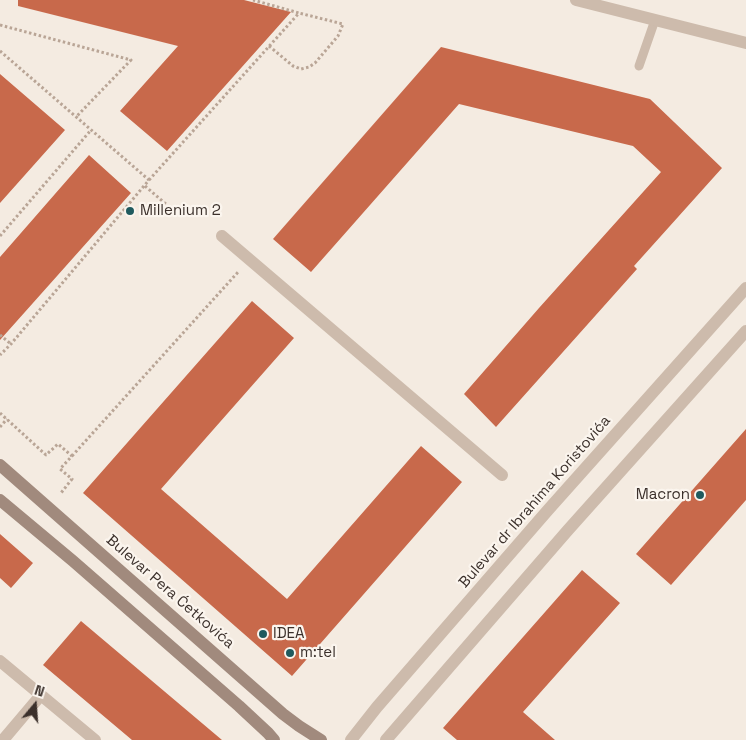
<!DOCTYPE html>
<meta charset="utf-8">
<style>
body{margin:0}
#map{position:relative;width:746px;height:740px;overflow:hidden;background:#f4ebe1;font-family:"Space Grotesk",sans-serif}
canvas{display:block}
.north{position:absolute;left:10px;top:680px;width:50px;height:50px;-webkit-text-stroke:4px #fbf5ee;paint-order:stroke;rotate:18deg;font-size:14px;font-weight:700;line-height:20px;text-align:center;color:#3b302b}
.north::after{content:'';display:block;margin:auto;width:18px;height:22px;background:#3b302b;clip-path:polygon(50% 0,100% 100%,50% 72%,0 100%)}
</style>
<div id="map">
<canvas width="746" height="740"></canvas>
<div class="north">N</div>
</div>
<script>
const ctx = document.querySelector('canvas').getContext('2d');
ctx.lineJoin = 'round';
function fillPath(path, color) { ctx.fillStyle = color; ctx.fill(path, 'evenodd'); }
const toPath = rows => new Path2D(rows.map(r => 'M' + r).join(''));
function strokePath(path, color, width, dash) { ctx.strokeStyle = color; ctx.lineWidth = width; ctx.lineCap = dash ? 'butt' : 'round'; ctx.setLineDash(dash || []); ctx.stroke(path); }
function drawText(font, color, halo, rows, align = 'center') {
  ctx.font = font + ' "Space Grotesk",sans-serif'; ctx.lineWidth = 4.5; ctx.setLineDash([]); ctx.textBaseline = 'middle'; ctx.strokeStyle = halo; ctx.fillStyle = color; for (const [text, x, y, turn = 0] of rows) {
    ctx.save(); ctx.translate(x, y); ctx.rotate((+turn || 0) * Math.PI / 180); ctx.textAlign = isNaN(turn) ? turn : align; if (halo) ctx.strokeText(text, 0, 0); ctx.fillText(text, 0, 0); ctx.restore();
  }
}
const building = toPath([
 [18,0,244,0,291,12,167,151,120,111,178,46,18,6],
 [441,47,650,99,722,168,634,266,637,269,496,427,464,394,539,308,661,172,633,146,459,104,311,272,273,239],
 [0,74,65,130,0,203],
 [89,155,131,193,0,340,0,257],
 [252,301,294,338,161,489,287,599,421,446,462,482,292,676,83,493],
 [746,429,746,500,671,585,636,554],
 [0,534,33,563,11,588,0,578],
 [582,570,620,603,523,712,555,740,457,740,443,728],
 [81,621,222,740,132,740,43,665]
]);
const path = toPath([
 [0,25,131,60,76,117],
 [269,46,293,66,301,69,309,67,315,63,338,36,343,24,299,13],
 [0,51,149,180,11,344,0,355],
 [149,180,299,13,253,0],
 [145,186,167,205],
 [0,236,91,130],
 [0,335,11,344],
 [0,413,46,455,58,444,72,456,60,469,72,479,61,493],
 [0,427,7,419],
 [72,456,239,271]
]);
const service = toPath([
 [639,66,655,20]
]);
const minor = toPath([
 [576,0,746,43],
 [222,236,502,475],
 [0,661,95,740],
 [3,740,41,695],
 [351,740,377,707,548,510,746,288],
 [386,740,568,530,746,331]
]);
const secondary = toPath([
 [0,465,283,714,299,726,321,740],
 [0,500,73,561,239,706,268,733,274,740]
]);
const markers = [
 [130,211,5,"#1f5a5e"],
 [700,495,5,"#1f5a5e"],
 [263,634,5,"#1f5a5e"],
 [290,653,5,"#1f5a5e"]
];
const poiNames = [
 ["Millenium 2",140,211],
 ["Macron",690,495,"right"],
 ["IDEA",273,634],
 ["m:tel",300,653]
];
const streetNames = [
 ["Bulevar dr Ibrahima Koristovića",535,502,-49],
 ["Bulevar Pera Ćetkovića",170,592,41]
];
fillPath(building, '#c8694b');
strokePath(path, '#b9a596', 3, [2.5, 2.5]);
strokePath(service, '#cdbbac', 9);
strokePath(minor, '#cdbbac', 12);
strokePath(secondary, '#a18a7d', 12);
for (const [x, y, r, color] of markers) { const dot = new Path2D(); dot.arc(x, y, r, 0, 2 * Math.PI); ctx.fillStyle = color; ctx.fill(dot); strokePath(dot, '#fbf5ee', 2); }
drawText('15px', '#3b302b', '#fbf5ee', poiNames, 'left');
drawText('15px', '#3b302b', '#fbf5ee', streetNames);
</script>
